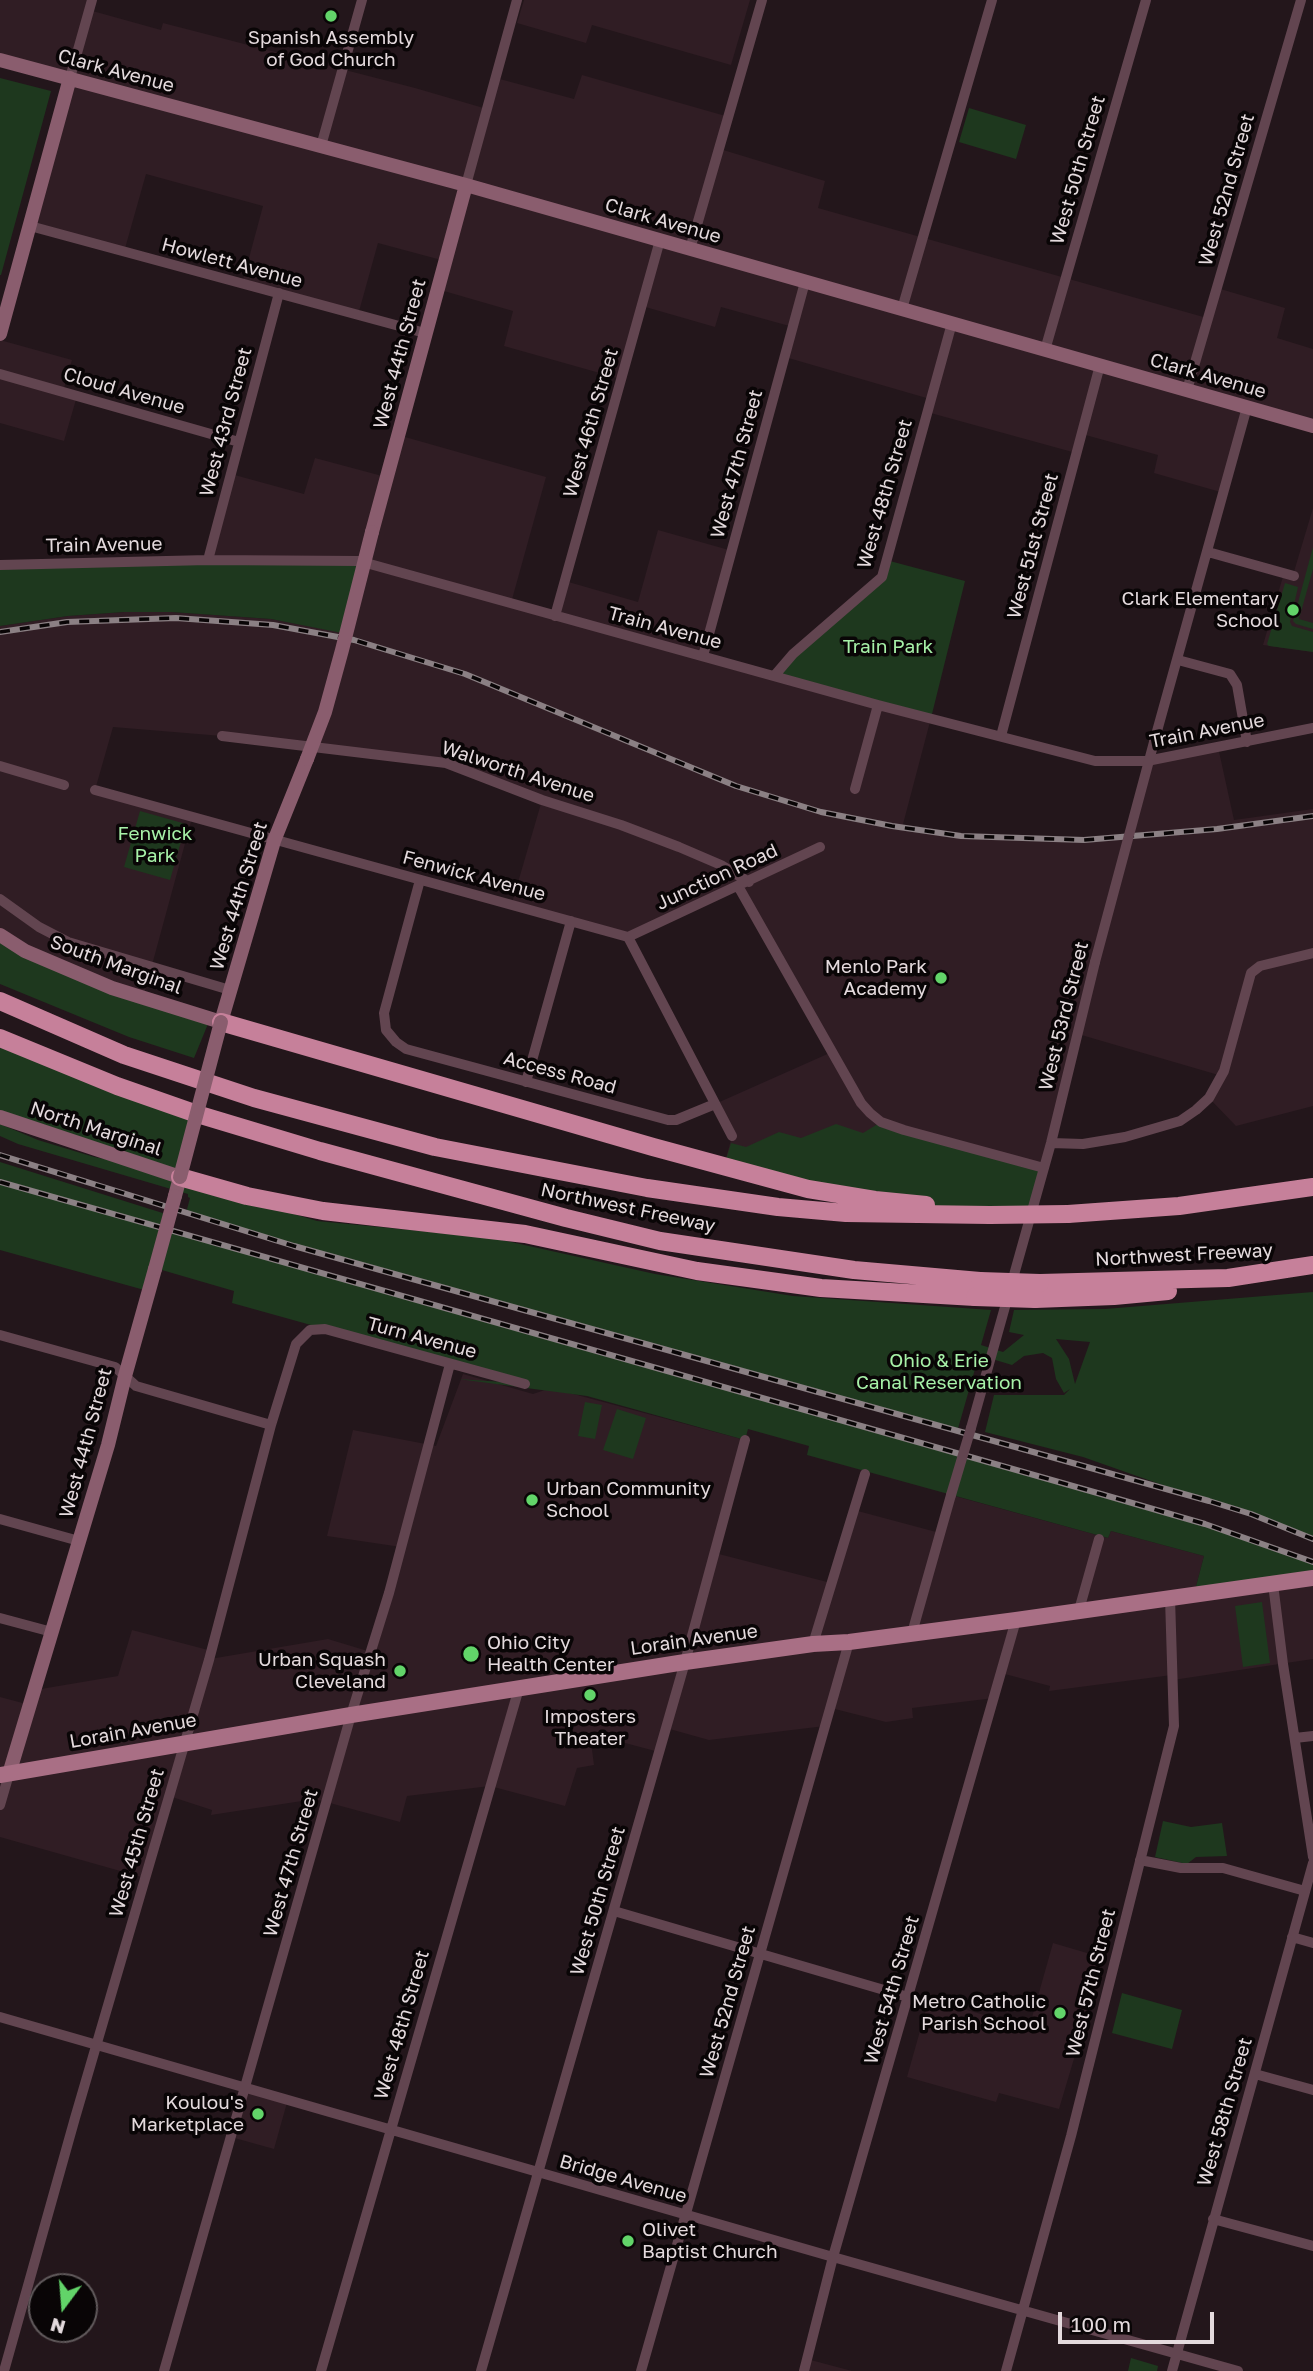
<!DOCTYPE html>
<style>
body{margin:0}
#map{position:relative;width:1313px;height:2371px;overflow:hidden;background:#23161b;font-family:"Golos Text",sans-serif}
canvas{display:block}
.north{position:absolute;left:28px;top:2273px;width:70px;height:70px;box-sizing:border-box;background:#090506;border:2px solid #615a5c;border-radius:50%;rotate:196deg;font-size:19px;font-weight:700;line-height:28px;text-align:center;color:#e4dadd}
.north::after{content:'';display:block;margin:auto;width:24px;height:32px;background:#62d469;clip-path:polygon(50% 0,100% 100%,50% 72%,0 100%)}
.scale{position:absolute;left:1058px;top:2312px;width:156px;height:32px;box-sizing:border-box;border:4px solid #e4dadd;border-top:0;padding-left:9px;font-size:21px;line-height:24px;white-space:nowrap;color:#e4dadd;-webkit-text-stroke:5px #090506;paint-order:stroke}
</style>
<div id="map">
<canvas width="1313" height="2371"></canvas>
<div class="north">N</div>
<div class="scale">100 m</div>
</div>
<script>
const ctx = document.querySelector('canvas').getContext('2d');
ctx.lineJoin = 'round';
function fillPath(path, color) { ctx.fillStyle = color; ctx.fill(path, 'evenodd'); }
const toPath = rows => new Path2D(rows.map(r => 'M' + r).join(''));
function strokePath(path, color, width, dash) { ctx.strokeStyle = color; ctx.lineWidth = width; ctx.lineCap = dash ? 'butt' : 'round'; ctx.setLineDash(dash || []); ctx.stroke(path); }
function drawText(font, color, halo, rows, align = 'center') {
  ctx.font = font + ' "Golos Text",sans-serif'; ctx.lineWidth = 7; ctx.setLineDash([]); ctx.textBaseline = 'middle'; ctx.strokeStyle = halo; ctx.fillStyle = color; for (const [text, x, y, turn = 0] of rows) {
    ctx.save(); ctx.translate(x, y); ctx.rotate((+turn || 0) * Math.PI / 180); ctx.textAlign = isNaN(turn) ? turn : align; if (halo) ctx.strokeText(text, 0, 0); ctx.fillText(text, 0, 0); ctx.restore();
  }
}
const built = toPath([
 [0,0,92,0,89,10,161,30,163,23,415,88,487,109,496,78,574,99,582,75,729,117,720,149,825,181,818,208,1207,318,1217,288,1285,308,1277,338,1313,349,1313,426,1247,407,1224,493,1154,473,1158,455,1082,434,1076,453,927,412,930,399,785,357,793,327,721,307,715,327,642,306,621,379,504,346,513,311,437,289,445,261,378,243,358,315,242,284,263,206,146,174,124,252,30,226,70,79,0,60],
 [524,0,750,0,731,65,592,25,586,43,517,23],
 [0,340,72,360,63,392,77,396,64,441,0,423],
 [398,435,546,477,511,603,555,616,565,581,638,602,658,530,729,550,701,656,931,718,902,828,961,836,1036,840,1128,838,1149,760,1218,747,1234,820,1313,809,1313,1106,1236,1126,1209,1098,1222,1076,1078,1034,1044,1168,778,1181,724,1166,732,1136,715,1104,832,1052,738,887,628,937,512,903,542,800,446,763,222,736,113,727,95,790,192,818,143,998,0,935,0,626,68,616,124,612,171,612,271,619,346,633,208,560,231,474,304,494,315,458,386,477],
 [1313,508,1313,652,1263,645,1284,573,1293,575],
 [463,1374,533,1394,551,1388,745,1440,715,1553,831,1583,854,1510,940,1533,951,1495,1108,1538,1111,1531,1204,1556,1194,1594,1313,1578,1313,1659,1173,1680,1172,1675,1049,1691,1050,1686,1001,1673,994,1698,912,1708,913,1718,886,1722,831,1708,825,1726,709,1740,666,1728,659,1752,610,1739,591,1742,594,1765,577,1768,565,1806,490,1786,407,1796,400,1822,315,1799,211,1815,212,1810,169,1796,145,1878,0,1837,0,1697,30,1705,35,1690,118,1676,132,1630,212,1651,210,1659,328,1639,371,1652,401,1547,327,1536,353,1430,436,1446],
 [1053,1943,1104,1958,1059,2109,999,2093,996,2102,907,2077,929,1999,1029,2028],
 [245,2086,288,2099,274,2149,231,2137],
 [807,2359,852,2371,804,2371]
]);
const green = toPath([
 [0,78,51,91,1,275,0,275],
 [969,108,1026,125,1016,159,959,142],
 [1313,547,1313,569,1299,619,1313,623,1313,629,1296,624,1293,621],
 [886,560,965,581,931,718,775,675,882,577],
 [359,561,347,634,271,619,171,612,124,612,68,616,0,626,0,566],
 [1285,583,1298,587,1290,622,1292,626,1313,632,1313,652,1269,646,1267,644],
 [140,811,186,824,170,880,124,867],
 [0,935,25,951,210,1019,194,1058,129,1037,0,984],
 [0,1038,197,1114,180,1177,0,1117],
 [881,1122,1044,1168,1030,1215,981,1215,724,1166,731,1143,746,1147,779,1132,801,1138,836,1124,863,1133],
 [0,1124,38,1140,94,1157,121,1162,317,1221,493,1238,655,1274,793,1296,991,1310,981,1345,1003,1352,1024,1335,1009,1332,1014,1310,1105,1309,1313,1292,1313,1538,1083,1457,985,1432,994,1395,1064,1395,1070,1389,1064,1393,1056,1379,1052,1358,1043,1353,1024,1356,1012,1365,979,1355,957,1432,186,1213,190,1198,188,1197,188,1194,18,1144,0,1136],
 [1056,1339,1090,1342,1075,1384,1069,1359],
 [0,1162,169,1215,166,1228,1205,1524,1313,1562,1313,1578,1194,1594,1204,1556,1111,1531,1108,1538,807,1455,809,1446,748,1429,745,1440,587,1396,458,1379,519,1383,232,1303,234,1291,155,1268,148,1291,0,1250],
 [585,1402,602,1405,595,1439,578,1436],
 [617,1409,646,1418,633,1459,603,1450],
 [1262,1602,1270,1663,1243,1667,1235,1606],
 [1163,1821,1191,1827,1222,1823,1227,1856,1196,1857,1187,1864,1155,1857],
 [1122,1993,1182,2010,1172,2049,1112,2033],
 [1131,2358,1158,2366,1157,2371,1128,2371]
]);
const street = toPath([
 [70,78,92,0],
 [321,146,362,0],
 [466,185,517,0],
 [30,226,425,333],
 [690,249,762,0],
 [902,309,992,0],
 [1045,350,1146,0],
 [0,374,239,442],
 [1187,390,1301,0],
 [1208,552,1294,576],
 [208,560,279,293],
 [0,565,208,560,359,561,878,705,1095,761,1147,761,1313,728],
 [555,616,660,240],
 [703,656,805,282],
 [1178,660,1230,674,1237,685,1247,742],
 [775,675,793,654,882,577,952,323],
 [222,736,446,763,542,800,621,825,679,847,721,865,749,882],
 [1001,736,1100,365],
 [1154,742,1247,407],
 [0,766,64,785],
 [855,789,878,705],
 [95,790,628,937,732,1136],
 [420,880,384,1013,386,1030,396,1042,406,1049,668,1120,676,1120,715,1104],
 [738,886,861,1103,870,1113,881,1122,904,1130,1044,1168],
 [0,899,39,927,68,942,230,990],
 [628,937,820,847],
 [526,1082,571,921],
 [1051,1143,1083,1144,1125,1137,1180,1121,1196,1110,1209,1098,1224,1071,1251,973,1260,966,1313,953],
 [0,1335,115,1367,136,1386,271,1425],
 [971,1428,1051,1143,1095,962],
 [0,1519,79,1541],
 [1273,1584,1283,1664,1313,1857],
 [1079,1610,1099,1539],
 [0,1618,52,1632],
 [912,1633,951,1495],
 [813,1644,865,1474],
 [1295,1738,1313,1736],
 [0,1805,9,1774],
 [1140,1860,1181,1868,1223,1868,1305,1891],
 [614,1911,908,1997],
 [1292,1937,1313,1943],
 [0,2017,833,2257,1238,2371],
 [1255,2074,1313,2090],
 [1213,2219,1313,2246],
 [4,2371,75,2118,209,1660,271,1425,296,1344,310,1330,325,1329,525,1384],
 [164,2371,351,1715,389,1593,450,1364],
 [321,2371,519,1688],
 [481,2371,685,1662,745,1440],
 [641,2371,849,1642],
 [804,2371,833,2257,1016,1620],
 [1006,2371,1071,2136,1174,1726,1170,1598],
 [1172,2371,1313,1863]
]);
const secondary = toPath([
 [0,60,466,185,1313,426],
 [0,334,70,78],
 [372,532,466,185],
 [0,935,25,951,112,988,221,1022,274,841,307,759],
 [0,1117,180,1177,175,1196],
 [9,1774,108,1445,125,1376,155,1269]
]);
const primary = toPath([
 [0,1775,351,1715,685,1662,813,1644,849,1642,1016,1620,1313,1578]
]);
const highway = toPath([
 [0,1001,124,1055,254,1098,435,1147,647,1188,778,1207,846,1213,990,1215],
 [221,1022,653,1147,808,1189,875,1200,926,1205],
 [0,1038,117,1086,197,1114,320,1151,566,1218,660,1241,854,1270,980,1281],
 [180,1177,247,1196,323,1211,525,1234,697,1271,821,1288,975,1297],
 [1068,1214,1179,1206,1313,1187],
 [1040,1283,1228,1278,1313,1265],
 [1035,1299,1114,1296,1168,1291]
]);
const rail = toPath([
 [0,632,67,622,176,618,273,625,354,640,465,674,736,786,821,812,892,826,961,836,1084,840,1217,829,1313,816],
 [0,1155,294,1246,1209,1501,1251,1514,1313,1539],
 [0,1182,1101,1494,1205,1524,1313,1562]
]);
const streetBridge = toPath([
 [1095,962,1154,742],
 [951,1495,971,1428]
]);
const secondaryBridge = toPath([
 [307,759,325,712,342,650,372,532],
 [180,1177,221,1022],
 [155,1269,175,1196]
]);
const highwayBridge = toPath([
 [990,1215,1068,1214],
 [980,1281,1040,1283],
 [975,1297,1035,1299]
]);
const markers = [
 [331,16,7,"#62d469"],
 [1293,610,7,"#62d469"],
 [941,978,7,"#62d469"],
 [532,1500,7,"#62d469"],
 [471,1654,9,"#62d469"],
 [400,1671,7,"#62d469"],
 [590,1695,7,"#62d469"],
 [1060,2013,7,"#62d469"],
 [258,2114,7,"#62d469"],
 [628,2241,7,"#62d469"]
];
const poiNames = [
 ["Spanish Assembly",331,38,"center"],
 ["of God Church",331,60,"center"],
 ["Clark Elementary",1279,599],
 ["School",1279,621],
 ["Menlo Park",927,967],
 ["Academy",927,989],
 ["Urban Community",546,1489,"left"],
 ["School",546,1511,"left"],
 ["Ohio City",487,1643,"left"],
 ["Health Center",487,1665,"left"],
 ["Urban Squash",386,1660],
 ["Cleveland",386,1682],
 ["Imposters",590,1717,"center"],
 ["Theater",590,1739,"center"],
 ["Metro Catholic",1046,2002],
 ["Parish School",1046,2024],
 ["Koulou's",244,2103],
 ["Marketplace",244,2125],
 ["Olivet",642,2230,"left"],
 ["Baptist Church",642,2252,"left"]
];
const streetNames = [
 ["Clark Avenue",116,71,15],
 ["West 50th Street",1078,170,-74],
 ["West 52nd Street",1227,190,-74],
 ["Clark Avenue",663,221,16],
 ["Howlett Avenue",232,263,15],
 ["West 44th Street",400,354,-75],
 ["Clark Avenue",1208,376,16],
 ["Cloud Avenue",124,391,16],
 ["West 43rd Street",226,422,-75],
 ["West 46th Street",591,423,-74],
 ["West 47th Street",737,464,-75],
 ["West 48th Street",885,494,-74],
 ["Train Avenue",104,545,-1],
 ["West 51st Street",1033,546,-75],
 ["Train Avenue",665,628,15],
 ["Train Avenue",1207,731,-11],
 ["Walworth Avenue",518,772,18],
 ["Fenwick Avenue",474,876,15],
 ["Junction Road",717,877,-25],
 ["West 44th Street",239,896,-73],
 ["South Marginal",116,965,20],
 ["West 53rd Street",1064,1016,-76],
 ["Access Road",560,1073,15],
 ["North Marginal",96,1129,18],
 ["Northwest Freeway",628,1208,12],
 ["Northwest Freeway",1184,1255,-3],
 ["Turn Avenue",422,1338,15],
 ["West 44th Street",86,1443,-75],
 ["Lorain Avenue",694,1640,-8],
 ["Lorain Avenue",133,1731,-10],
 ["West 45th Street",137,1843,-74],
 ["West 47th Street",291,1863,-74],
 ["West 50th Street",598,1901,-74],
 ["West 57th Street",1091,1983,-76],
 ["West 54th Street",892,1990,-74],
 ["West 52nd Street",728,2002,-74],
 ["West 48th Street",402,2025,-74],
 ["West 58th Street",1225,2112,-74],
 ["Bridge Avenue",623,2179,16]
];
const parkNames = [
 ["Train Park",888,647],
 ["Fenwick",155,834],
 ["Park",155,856],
 ["Ohio & Erie",939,1361],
 ["Canal Reservation",939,1383]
];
fillPath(built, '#301d24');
fillPath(green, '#1e381e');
strokePath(street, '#624550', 10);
strokePath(secondary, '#8a5d6e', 14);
strokePath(primary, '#a96f85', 16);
strokePath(highway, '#c6809a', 18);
strokePath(rail, '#8b8084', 6);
strokePath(rail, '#090506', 3.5, [10]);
strokePath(streetBridge, '#624550', 10);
strokePath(secondaryBridge, '#8a5d6e', 14);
strokePath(highwayBridge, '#c6809a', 18);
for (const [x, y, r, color] of markers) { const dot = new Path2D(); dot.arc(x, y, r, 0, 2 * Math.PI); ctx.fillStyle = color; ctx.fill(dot); strokePath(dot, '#090506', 2.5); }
drawText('19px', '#e4dadd', '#090506', poiNames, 'right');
drawText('19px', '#e4dadd', '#090506', streetNames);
drawText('19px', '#a7f1a8', '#090506', parkNames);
</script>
